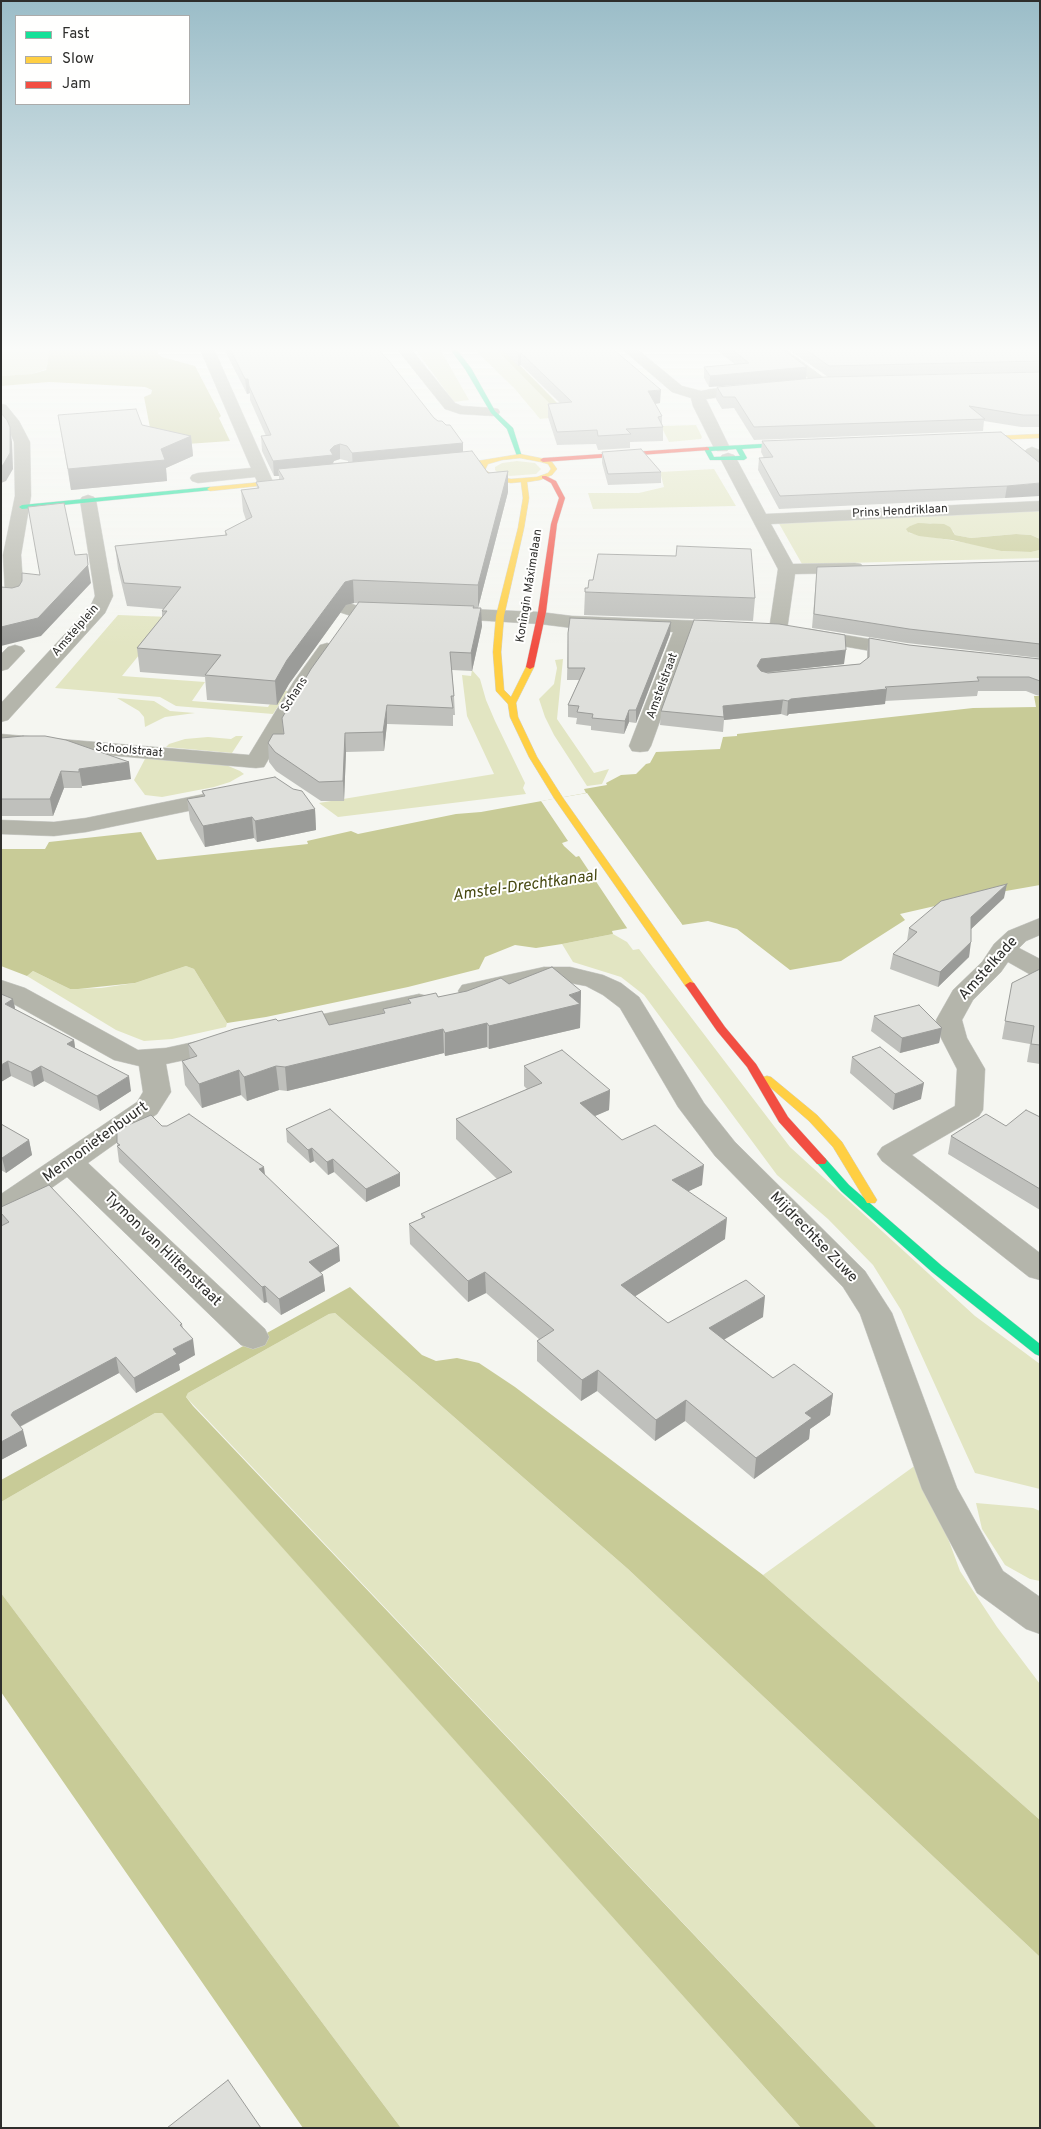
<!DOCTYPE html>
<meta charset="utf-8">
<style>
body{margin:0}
#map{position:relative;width:1041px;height:2129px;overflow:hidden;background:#f5f6f1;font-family:Overpass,sans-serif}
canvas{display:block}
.frame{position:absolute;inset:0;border:2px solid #2e2e2c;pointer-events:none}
.legend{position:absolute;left:15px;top:15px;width:175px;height:90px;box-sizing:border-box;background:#fffffe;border:1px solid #ababaa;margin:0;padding:6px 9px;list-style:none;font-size:15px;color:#2e2e2c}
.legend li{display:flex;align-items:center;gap:10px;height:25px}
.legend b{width:25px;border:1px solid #ababaa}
</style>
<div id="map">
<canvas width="1041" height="2129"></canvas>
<div class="frame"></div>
<ul class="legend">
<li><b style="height:6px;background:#16e098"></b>Fast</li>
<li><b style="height:6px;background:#ffcf43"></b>Slow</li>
<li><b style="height:6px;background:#f24e42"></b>Jam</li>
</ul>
</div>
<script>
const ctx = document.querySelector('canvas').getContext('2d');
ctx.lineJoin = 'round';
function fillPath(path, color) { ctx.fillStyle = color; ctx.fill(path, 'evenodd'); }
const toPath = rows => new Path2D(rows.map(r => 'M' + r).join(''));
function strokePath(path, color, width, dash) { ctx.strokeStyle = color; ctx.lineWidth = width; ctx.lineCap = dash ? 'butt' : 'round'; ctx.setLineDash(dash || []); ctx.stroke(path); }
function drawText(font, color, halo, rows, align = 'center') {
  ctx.font = font + ' Overpass,sans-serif'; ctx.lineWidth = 4; ctx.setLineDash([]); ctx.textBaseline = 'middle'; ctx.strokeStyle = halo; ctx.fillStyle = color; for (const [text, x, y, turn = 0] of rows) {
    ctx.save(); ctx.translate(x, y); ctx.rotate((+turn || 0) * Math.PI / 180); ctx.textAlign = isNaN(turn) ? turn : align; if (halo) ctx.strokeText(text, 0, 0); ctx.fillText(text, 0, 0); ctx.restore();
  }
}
const green = toPath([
 [1,349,50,349,46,369,32,374,1,376],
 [415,349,440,349,469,400,454,402],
 [474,349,500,349,568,416,540,419,515,389],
 [696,425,702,437,701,439,669,442,661,426],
 [517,461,535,463,541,469,536,474,510,476,498,473,495,470,495,467,502,463],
 [714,469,736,506,593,509,588,493,639,493,664,487,660,472],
 [1040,508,1040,539,1031,535,1016,534,971,538,955,535,953,531,930,523,910,526,909,533,978,545,1001,551,1031,552,1040,550,1040,558,807,564,802,564,777,520],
 [118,615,170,617,122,676,205,682,192,701,268,707,279,690,288,691,273,714,176,706,160,697,55,688],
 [563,659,557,719,594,773,609,769,602,784,587,786,554,735,545,717,539,699,554,684,557,668,555,660],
 [472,670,480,679,486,700,495,721,525,783,523,788,526,794,338,817,319,803,494,774,467,716,462,675,471,676],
 [117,698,154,701,170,711,195,713,165,717,145,727,144,717,139,711],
 [236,736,243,736,232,753,166,747,169,744,185,739,208,737,231,739],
 [146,757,226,765,240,771,244,774,230,782,214,787,162,797,145,795,134,780],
 [613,934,627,942,633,950,639,949,790,1147,975,1316,1040,1364,1040,1489,975,1473,901,1310,873,1265,828,1219,777,1175,644,995,621,977,573,962,562,944],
 [186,966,194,969,227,1023,226,1027,172,1039,144,1041,116,1030,27,976,33,971,70,989,101,988,135,983],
 [335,1313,628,1569,1040,1957,1040,2128,877,2128,186,1397,188,1393,329,1314],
 [155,1413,162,1413,168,1419,801,2128,401,2128,1,1593,1,1502],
 [920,1462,960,1571,997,1627,1040,1684,1040,1820,763,1575],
 [976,1503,1033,1508,1040,1511,1040,1581,1030,1579,1005,1565,982,1529]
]);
const water = toPath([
 [50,349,158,349,158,354,162,357,195,366,221,416,219,418,230,441,187,444,152,438,144,397,151,394,152,390,145,387,49,382,1,386,1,376,32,374,46,370],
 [918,523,944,524,950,527,955,535,971,538,1016,534,1031,535,1040,539,1040,550,1031,552,1001,551,952,540,919,536,908,532,906,529,910,526],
 [1034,696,1040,696,1040,885,983,895,900,914,905,920,841,961,790,970,737,929,708,921,682,925,678,919,612,931,613,934,562,944,536,948,515,945,485,957,479,969,408,987,266,1017,227,1023,194,969,186,966,135,983,78,989,70,989,33,971,27,976,1,966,1,849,45,849,49,842,141,832,157,860,308,844,307,841,351,831,358,834,456,814,481,812,586,793,584,789,607,785,606,783,621,775,636,774,646,764,650,763,656,752,720,749,723,737,737,736,737,734,973,708,1036,707],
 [350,1287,422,1355,436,1361,457,1358,479,1363,515,1387,763,1575,1040,1820,1040,1957,628,1569,335,1313,329,1314,188,1393,186,1397,193,1406,877,2128,801,2128,162,1413,155,1413,1,1502,1,1480],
 [1,1593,401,2128,303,2128,1,1692]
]);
const pier = toPath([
 [587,793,684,927,681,927,677,922,629,931,579,856,576,857,564,846,562,843,568,841,541,801]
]);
const stream = toPath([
 [500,349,563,413]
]);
const street = toPath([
 [200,349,214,349,274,484,272,487,260,487,255,477,198,483,192,481,190,478,192,475,198,473,251,468,200,349],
 [397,349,411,349,455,403,462,406,493,408,498,409,500,412,498,415,493,416,460,414,445,409,397,349],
 [622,349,637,349,682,386,701,391,711,389,754,385,759,386,761,389,759,392,706,399,730,448,727,451,717,451,714,448,693,406,691,398,672,392,622,349],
 [769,349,785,349,831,383,829,386,824,387,819,386,769,349],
 [1,404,6,405,19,421,30,442,31,496,21,555,24,598,21,602,15,604,1,603,1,592,5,592,3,555,15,496,14,442,7,425,1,418,1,404],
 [1032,447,1040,450,1040,463,1034,461,1024,452,1027,449,1032,447],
 [728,453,734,455,736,458,766,514,1040,501,1040,511,771,524,793,564,855,563,861,564,864,568,861,572,855,573,795,574,787,630,785,634,778,636,771,634,769,630,778,569,720,458,722,455,728,453],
 [88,495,94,497,96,500,113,596,105,613,8,720,1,722,1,703,90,607,95,596,80,500,82,497,88,495],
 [346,602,361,607,363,611,361,615,354,617,339,612,337,608,339,604,346,602],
 [445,608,540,612,572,616,729,622,736,624,738,628,736,632,729,634,692,632,651,746,648,751,640,752,632,751,629,746,673,632,572,628,540,624,438,618,436,614,438,610,445,608],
 [809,629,905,645,912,647,915,651,912,655,905,657,802,639,799,635,802,631,809,629],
 [327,643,334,645,337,649,311,686,264,767,256,768,1,746,1,734,249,755,294,681,320,645,327,643],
 [15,645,22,647,25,651,8,669,1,671,1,654,8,647,15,645],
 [224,790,232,792,235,797,232,802,86,832,54,836,1,834,1,820,54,822,86,818,224,790],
 [1040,918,1040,935,1026,941,1019,948,1040,959,1040,978,1031,975,1008,962,1001,972,973,1000,962,1020,967,1038,985,1069,983,1110,979,1116,912,1155,1040,1253,1040,1280,1029,1277,882,1161,877,1154,882,1147,955,1106,957,1069,941,1038,936,1020,953,990,982,962,994,944,1008,931,1040,918],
 [544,967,570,967,603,975,621,983,639,997,704,1103,735,1142,865,1271,892,1313,957,1488,1003,1571,1040,1597,1040,1634,1026,1629,977,1593,922,1489,860,1314,843,1287,715,1156,678,1107,620,1008,603,995,586,986,570,983,544,983,471,999,462,997,458,991,462,985,544,967],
 [1,980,25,988,138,1050,166,1048,226,1035,236,1037,240,1043,236,1049,166,1064,171,1092,157,1114,88,1163,265,1329,269,1337,265,1345,253,1349,241,1345,67,1177,12,1216,1,1219,1,1194,137,1102,143,1092,139,1066,114,1060,1,997,1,980],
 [419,994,428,996,432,1002,428,1008,290,1037,281,1035,277,1029,281,1023,290,1021,419,994]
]);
const fast = toPath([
 [450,349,456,349,471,368,495,411,513,428,522,457,517,456,507,429,491,413,465,369,450,349],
 [798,442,801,444,800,445,742,449,747,458,744,460,710,460,704,449,707,447,798,442],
 [736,449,740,456,714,457,711,451,736,449],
 [210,487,213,489,212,490,22,509,19,507,22,505,210,487],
 [821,1157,825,1158,849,1185,942,1266,1040,1344,1040,1356,1035,1354,932,1272,841,1191,815,1161,821,1157]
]);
const slow = toPath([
 [1040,434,1040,438,971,441,968,439,971,437,1040,434],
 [520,454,545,459,552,462,557,469,552,475,540,480,527,482,529,498,524,528,504,616,501,652,504,690,511,697,527,665,533,665,534,667,516,703,518,717,537,757,563,798,695,985,694,987,686,987,554,798,529,757,510,717,508,704,496,691,493,652,496,616,518,528,523,498,521,482,511,483,491,479,480,471,481,465,444,469,441,467,520,454],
 [520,458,541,462,548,464,551,469,548,473,537,477,511,479,495,476,485,470,488,464,502,460,520,458],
 [294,479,297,481,296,482,210,491,207,489,210,487,294,479],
 [767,1076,771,1077,817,1115,842,1142,877,1200,875,1203,867,1203,833,1147,809,1121,763,1081,761,1079,763,1077,767,1076]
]);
const jam = toPath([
 [707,447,709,448,709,450,543,462,540,460,543,458,707,447],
 [542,476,546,476,556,481,565,498,557,524,546,612,534,667,530,669,526,667,538,612,551,524,559,498,551,483,542,478,542,476],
 [690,982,694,983,725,1027,756,1064,788,1117,825,1158,827,1161,825,1164,817,1164,779,1122,747,1067,717,1031,685,985,690,982]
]);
const wall = toPath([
 [224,349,378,349,434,418,438,421,446,425,463,443,463,452,488,473,508,471,508,492,478,608,482,626,472,671,452,670,454,696,455,715,453,715,453,726,387,724,384,751,346,752,344,801,321,801,276,771,269,762,268,743,283,734,282,718,358,603,354,603,346,605,289,684,277,705,207,700,205,677,140,672,137,648,162,617,162,611,163,609,127,606,118,569,115,546,225,535,225,531,246,520,243,511,241,490,257,488,256,482,279,480,279,476,274,476,262,451,261,436,266,436,250,400,250,393,247,394],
 [340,459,348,461,348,462,333,463,334,461],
 [502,349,613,349,660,403,655,404,662,416,662,424,663,427,663,441,630,442,630,448,598,450,596,444,557,445,548,417,548,404,560,403,521,365,518,366],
 [715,349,782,349,807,367,806,379,709,387,704,378,704,367,735,364],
 [788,349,1040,349,1040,372,828,377],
 [1040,372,1040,427,1021,427,984,421,983,431,754,440,734,408,722,409,716,399,717,387],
 [58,415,142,425,191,436,193,456,166,468,167,481,71,490],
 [762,441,1040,463,1005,498,779,509,758,470,759,458,764,458,761,452],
 [602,452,661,472,661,483,608,485,602,463],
 [1040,561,1040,658,907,643,812,628,817,567],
 [585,592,755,598,753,621,584,615],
 [694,620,844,664,767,672,860,664,867,659,867,652,869,638,909,645,1040,659,1040,696,1036,695,1026,691,978,691,977,696,885,701,885,704,789,714,787,716,781,714,724,720,723,732,660,725,661,711],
 [568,633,670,634,636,723,629,722,624,734,591,730,591,726,576,724,577,718,568,717,568,705,579,680,567,680],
 [1,738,131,779,82,786,82,788,64,788,53,816,1,816],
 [202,791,315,809,316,830,257,842,254,838,205,847,190,820,187,799,203,796],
 [1004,898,971,929,969,957,938,987,890,969,893,954,907,941,909,928],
 [1040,969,1040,1064,1027,1062,1030,1044,1002,1039,1012,983],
 [509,984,581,991,580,1028,489,1049,487,1047,445,1056,444,1053,287,1091,279,1090,247,1101,241,1095,202,1108,185,1085,182,1061,190,1059,188,1044,278,1021,329,1025,383,1013,383,1009,409,1003,408,999,438,997],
 [13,999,15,1009,74,1040,75,1049,131,1091,100,1111,44,1081,34,1087,11,1076,1,1082],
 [874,1016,942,1028,939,1043,900,1053,871,1031],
 [852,1057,921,1099,893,1110,850,1073],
 [524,1066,610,1090,609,1110,594,1116,622,1140,702,1185,688,1191,725,1239,635,1296,668,1323,763,1317,724,1339,773,1378,833,1394,830,1415,810,1429,809,1439,754,1479,685,1421,655,1441,597,1391,581,1401,537,1361,537,1341,539,1339,486,1293,468,1302,410,1244,409,1224,422,1218,421,1214,497,1179,456,1139,456,1119,527,1089,524,1086],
 [1040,1117,1040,1210,948,1154,951,1136,1006,1126],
 [1,1124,29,1140,32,1155,6,1173,1,1170],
 [162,1126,265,1175,340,1261,320,1273,323,1275,325,1291,281,1315,267,1302,264,1303,119,1162,117,1146,118,1146,117,1143],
 [286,1129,400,1186,366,1202,334,1172,328,1175,314,1161,310,1163,287,1142],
 [1,1207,182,1324,183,1328,195,1355,179,1364,180,1370,136,1393,119,1373,20,1427,27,1446,1,1460]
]);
const shadedWall = toPath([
 [518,353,521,353,521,365,518,366],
 [807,367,806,379,709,387,710,376],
 [245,379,248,379,250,393,247,394],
 [661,390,660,403,647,405,648,391],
 [10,427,12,442,13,469,6,481,1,483,1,466],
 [191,436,193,456,166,468,167,481,71,490,68,469,161,449],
 [463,443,463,458,353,469,352,453],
 [340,444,340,459,334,461,333,463,334,470,278,469,279,476,274,476,273,461,330,450,334,446],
 [508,471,508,492,478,608,478,585],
 [1040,483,1040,496,1005,498,1007,486],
 [88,565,91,583,41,636,1,646,1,627],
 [353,580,354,603,346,605,289,684,277,705,275,681,287,660,345,582],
 [481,608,482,626,472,671,471,653],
 [671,622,670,634,636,723,636,710],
 [846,650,844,664,760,673,757,666,761,659],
 [887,689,885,704,789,714,787,716,788,701,791,699],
 [783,700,781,714,724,720,723,706],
 [387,705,387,724,384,751,383,732],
 [629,710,629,722,624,734,625,721],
 [345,733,346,752,344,801,343,781],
 [129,762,131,779,82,786,79,769],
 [61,771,64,788,53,816,50,799],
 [315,809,316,830,257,842,255,821],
 [252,817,254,838,205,847,203,826],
 [1007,884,1004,898,968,932,971,917],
 [971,942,969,957,938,987,940,972],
 [581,991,580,1028,489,1049,489,1026],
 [13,999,16,1013,5,1004],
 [487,1023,487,1047,445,1056,445,1033],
 [942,1028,939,1043,900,1053,902,1038],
 [443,1029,444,1053,287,1091,285,1067],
 [74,1040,76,1054,67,1044],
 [8,1061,11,1076,1,1082,1,1065],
 [41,1066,44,1081,34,1087,31,1072],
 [276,1066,279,1090,247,1101,244,1077],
 [239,1070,241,1095,202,1108,199,1084],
 [129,1076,131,1091,100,1111,97,1096],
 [924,1083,921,1099,893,1110,895,1094],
 [610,1090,609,1110,579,1123,580,1103],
 [29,1140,32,1155,6,1173,2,1158],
 [312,1148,314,1161,310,1163,308,1150],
 [333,1159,334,1172,328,1175,327,1162],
 [704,1165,702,1185,670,1200,672,1180],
 [264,1167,266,1182,259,1169],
 [400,1173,400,1186,366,1202,366,1189],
 [727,1218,725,1239,620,1306,621,1285],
 [339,1246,340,1261,311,1278,309,1262],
 [485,1272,486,1293,468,1302,468,1281],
 [323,1275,325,1291,281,1315,279,1299],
 [265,1286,267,1302,264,1303,262,1287],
 [765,1296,763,1317,708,1349,709,1328],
 [193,1339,195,1355,179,1364,180,1370,136,1393,134,1378,173,1349],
 [116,1357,119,1373,17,1428,11,1415,13,1412],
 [598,1370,597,1391,581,1401,582,1380],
 [833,1394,830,1415,810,1429,809,1439,754,1479,756,1458,805,1413],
 [686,1400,685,1421,655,1441,656,1420],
 [23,1430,27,1446,1,1460,1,1442]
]);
const building = toPath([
 [230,349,378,349,389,361,434,418,438,421,442,421,446,425,450,425,463,443,352,453,347,446,340,444,334,446,330,450,333,455,273,461,261,436,271,435,249,386,248,379,245,379,230,349],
 [514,349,613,349,661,390,648,391,662,416,658,417,663,427,626,429,631,434,598,436,597,430,557,432,548,404,572,402,521,353,518,353,514,349],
 [731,349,782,349,807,367,710,376,704,367,749,363,731,349],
 [805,349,1040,349,1040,361,829,366,805,349],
 [1040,372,1040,415,1023,415,969,406,985,419,754,427,735,397,723,397,717,387,825,377,1040,372],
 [136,409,142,425,191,436,161,449,165,460,68,469,58,415,136,409],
 [1,413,7,420,10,427,10,453,3,465,1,466,1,413],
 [1001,432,1040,463,1040,483,1007,486,780,496,759,458,773,457,762,441,1001,432],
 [641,449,661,472,608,474,602,452,641,449],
 [472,451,488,473,508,471,478,585,353,580,345,582,287,660,275,681,205,675,221,655,137,648,167,611,162,611,181,587,124,583,115,546,227,535,225,531,252,517,241,490,259,488,256,482,284,479,278,469,472,451],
 [64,503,75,555,87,554,88,565,38,618,1,627,1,587,12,588,19,586,22,581,22,573,40,575,28,507,64,503],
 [677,546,751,549,755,598,585,592,585,588,588,588,589,580,593,580,598,554,676,556,677,546],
 [1040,561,1040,644,909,629,814,614,817,567,1040,561],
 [359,602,474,606,473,608,481,608,471,653,450,652,454,696,451,696,453,708,387,705,383,732,345,733,343,781,319,782,275,752,268,743,273,734,284,734,282,718,311,669,359,602],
 [570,618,671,622,636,710,629,710,625,721,592,718,593,714,577,712,579,706,568,705,585,668,568,668,568,633,570,618],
 [694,620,779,624,845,635,846,650,761,659,757,666,761,671,768,673,860,664,869,657,869,638,909,645,1040,659,1040,681,1029,677,977,677,979,681,885,687,887,689,791,699,788,701,783,700,723,706,724,717,661,711,694,620],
 [23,736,45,736,66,740,129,762,79,769,79,772,61,771,50,799,1,799,1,738,23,736],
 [275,777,293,789,302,791,315,809,255,821,252,817,203,826,187,799,205,796,202,791,275,777],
 [1007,884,971,917,971,942,940,972,893,954,917,932,909,928,941,901,1007,884],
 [552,967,581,991,569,995,580,1004,489,1026,487,1023,445,1033,443,1029,285,1067,276,1066,244,1077,239,1070,199,1084,182,1061,197,1056,188,1044,234,1029,276,1019,278,1021,322,1011,329,1025,385,1013,383,1009,411,1003,408,999,436,993,438,997,467,991,501,978,509,984,552,967],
 [1040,969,1040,1045,1031,1044,1034,1026,1005,1021,1012,983,1040,969],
 [1,994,13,999,5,1004,74,1040,67,1044,129,1076,97,1096,41,1066,31,1072,8,1061,1,1065,1,994],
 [919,1005,942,1028,902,1038,874,1016,919,1005],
 [880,1047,924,1083,895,1094,852,1057,880,1047],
 [562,1050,610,1090,580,1103,622,1140,655,1125,704,1165,672,1180,727,1218,621,1285,668,1323,746,1280,765,1296,709,1328,773,1378,794,1364,833,1394,805,1413,812,1418,756,1458,686,1400,656,1420,598,1370,582,1380,537,1341,554,1330,485,1272,468,1281,409,1224,425,1217,421,1214,512,1172,456,1119,542,1083,524,1066,562,1050],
 [330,1109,400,1173,366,1189,333,1159,327,1162,312,1148,308,1150,286,1129,330,1109],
 [1026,1110,1040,1117,1040,1189,951,1136,986,1114,1006,1126,1026,1110],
 [189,1114,264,1167,259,1169,339,1246,309,1262,323,1275,279,1299,265,1286,262,1287,117,1146,120,1145,117,1143,117,1130,151,1115,162,1126,167,1126,189,1114],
 [1,1124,29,1140,2,1158,1,1157,1,1124],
 [49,1185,182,1324,180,1325,193,1339,173,1349,177,1354,134,1378,116,1357,13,1412,11,1415,23,1430,1,1442,1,1226,9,1222,1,1213,1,1207,49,1185],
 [228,2080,261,2128,167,2128,228,2080]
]);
const farStreetnames = [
 ["Prins Hendriklaan",900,512,-3],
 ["Koningin Máximalaan",530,586,-81],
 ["Amstelplein",76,631,-49],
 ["Amstelstraat",663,686,-70],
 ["Schans",295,695,-57],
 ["Schoolstraat",129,751,5]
];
const streetNames = [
 ["Amstelkade",989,969,-48],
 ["Mennonietenbuurt",96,1143,-36],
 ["Mijdrechtse Zuwe",813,1238,46],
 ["Tymon van Hiltenstraat",162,1250,44]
];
const waterNames = [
 ["Amstel-Drechtkanaal",525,887,-8]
];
fillPath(green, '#e2e5c2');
fillPath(water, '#c8cb97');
fillPath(pier, '#f5f6f1');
strokePath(stream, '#c8cb97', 5.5);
strokePath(street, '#d0d1ce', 1);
strokePath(fast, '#d0d1ce', 1);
strokePath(slow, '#d0d1ce', 1);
strokePath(jam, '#d0d1ce', 1);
fillPath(street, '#b4b5ab');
fillPath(fast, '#16e098');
fillPath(slow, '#ffcf43');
fillPath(jam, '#f24e42');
fillPath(wall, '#bfc0bc');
fillPath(shadedWall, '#9b9c99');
fillPath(building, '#dedfdb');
strokePath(building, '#9b9c99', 1);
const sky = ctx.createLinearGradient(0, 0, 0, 647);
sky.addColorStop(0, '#9bbdc8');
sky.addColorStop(0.54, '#fafbf9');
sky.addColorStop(1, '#fafbf900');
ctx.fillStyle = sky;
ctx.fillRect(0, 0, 1041, 647);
drawText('12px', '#2e2e2c', '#fffffe', farStreetnames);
drawText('15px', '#2e2e2c', '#fffffe', streetNames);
drawText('italic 16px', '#474911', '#fffffe', waterNames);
</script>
